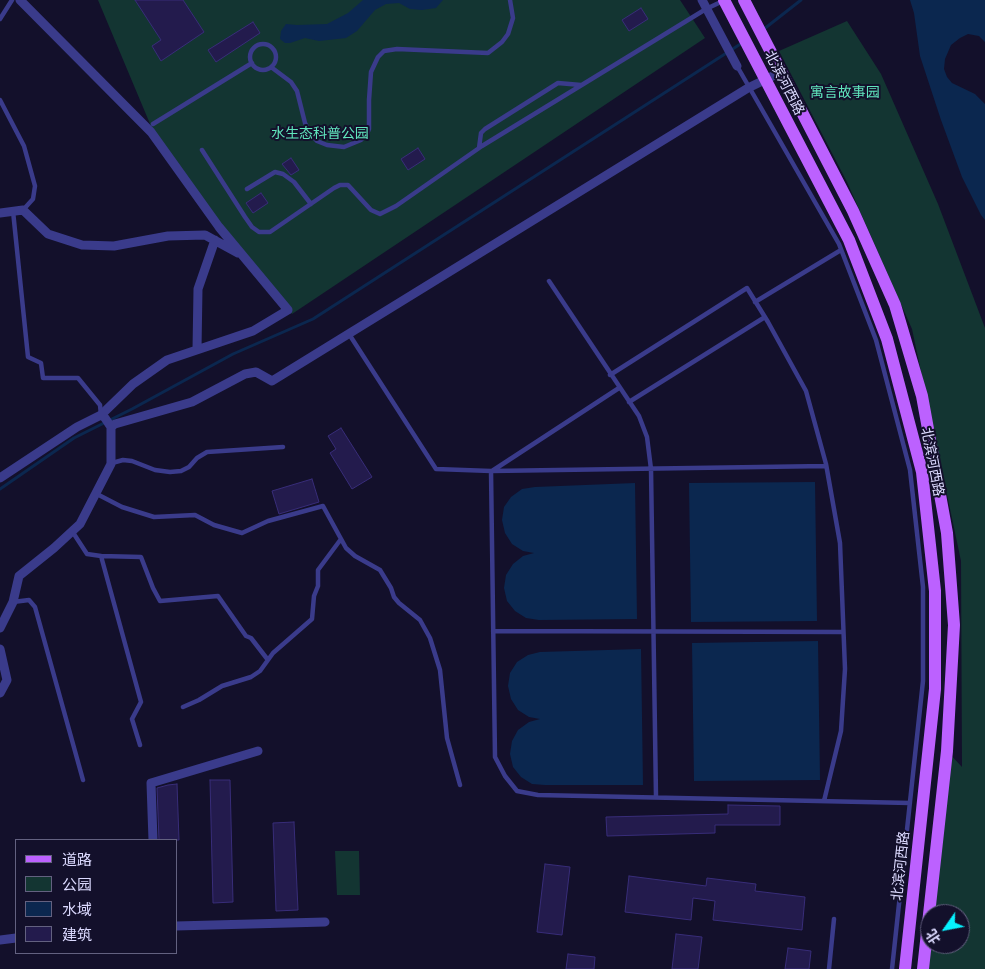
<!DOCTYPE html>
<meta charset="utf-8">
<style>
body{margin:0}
#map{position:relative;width:985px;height:969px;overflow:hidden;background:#13102b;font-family:"Open Sans","Noto Sans SC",sans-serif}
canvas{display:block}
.legend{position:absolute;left:15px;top:839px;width:162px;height:115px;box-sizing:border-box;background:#13102b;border:1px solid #636180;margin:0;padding:6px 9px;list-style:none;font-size:15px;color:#dcdaff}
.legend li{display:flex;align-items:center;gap:10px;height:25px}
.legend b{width:25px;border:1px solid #636180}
.north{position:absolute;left:920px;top:904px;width:50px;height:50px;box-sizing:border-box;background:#13102b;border:1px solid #636180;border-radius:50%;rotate:237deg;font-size:14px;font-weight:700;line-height:20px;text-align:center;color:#dcdaff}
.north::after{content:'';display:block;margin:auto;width:18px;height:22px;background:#06f2ff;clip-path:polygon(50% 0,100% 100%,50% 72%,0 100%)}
</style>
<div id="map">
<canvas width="985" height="969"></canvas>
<ul class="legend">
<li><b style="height:6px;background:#bc61ff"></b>道路</li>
<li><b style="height:14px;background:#133532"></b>公园</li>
<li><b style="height:14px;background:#0b274f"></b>水域</li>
<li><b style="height:14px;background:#231b4d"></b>建筑</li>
</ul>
<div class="north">北</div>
</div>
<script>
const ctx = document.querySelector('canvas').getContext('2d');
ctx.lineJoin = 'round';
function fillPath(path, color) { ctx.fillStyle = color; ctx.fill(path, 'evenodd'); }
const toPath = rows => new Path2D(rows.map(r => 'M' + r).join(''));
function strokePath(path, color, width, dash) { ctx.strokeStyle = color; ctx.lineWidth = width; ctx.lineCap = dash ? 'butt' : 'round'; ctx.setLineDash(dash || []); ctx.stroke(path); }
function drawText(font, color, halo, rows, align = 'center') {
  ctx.font = font + ' "Open Sans","Noto Sans SC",sans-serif'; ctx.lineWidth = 4; ctx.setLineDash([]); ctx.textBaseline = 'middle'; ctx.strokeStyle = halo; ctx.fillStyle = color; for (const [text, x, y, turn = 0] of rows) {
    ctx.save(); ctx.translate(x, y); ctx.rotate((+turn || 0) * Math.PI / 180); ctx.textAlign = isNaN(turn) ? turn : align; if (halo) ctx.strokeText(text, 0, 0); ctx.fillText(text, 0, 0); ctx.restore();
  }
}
const green = toPath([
 [98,0,680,0,705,38,292,314,221,225,153,131],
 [847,21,881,74,938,204,985,328,985,969,923,969,947,751,962,767,961,561,912,329,847,182,779,51],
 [930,914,960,914,960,944,930,944],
 [335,851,359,851,360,895,337,895]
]);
const water = toPath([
 [363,0,443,0,436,8,422,10,410,9,399,3,386,4,375,10,357,31,346,38,319,41,305,38,290,43,285,43,280,39,281,31,286,24,297,25,327,24,348,13],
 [910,0,985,0,985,42,979,36,968,34,960,38,951,45,945,59,944,69,947,77,952,83,975,94,985,104,985,220,981,215,962,177,941,120,920,56,914,13],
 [815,482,817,621,691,622,689,483],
 [635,483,637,619,539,620,526,618,515,611,507,601,504,588,506,575,513,564,523,556,534,553,523,551,512,544,505,533,502,520,504,507,511,497,522,489,535,487],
 [818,641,820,780,694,781,692,643],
 [641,649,643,785,545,785,532,784,521,777,513,767,510,754,512,741,518,730,529,722,540,719,529,717,518,710,511,699,508,686,510,673,517,662,528,655,540,652]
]);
const stream = toPath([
 [764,29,801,0],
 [0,489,74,438,132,409,233,354,313,319,742,43]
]);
const building = toPath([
 [135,0,183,0,204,32,161,61,152,46,161,40,135,0],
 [641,8,648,19,629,31,622,20,641,8],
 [253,22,260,33,216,62,208,50,253,22],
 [418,148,425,159,408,170,401,159,418,148],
 [291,158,299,170,291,175,282,164,291,158],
 [261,193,268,203,253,213,246,203,261,193],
 [341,428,372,477,352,489,330,453,336,449,328,436,341,428],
 [312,479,319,502,279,514,272,491,312,479],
 [210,780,230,780,233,902,213,903,210,780],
 [177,784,179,840,159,840,157,788,168,785,177,784],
 [728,805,780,806,780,825,715,825,715,833,607,836,606,817,728,814,728,805],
 [294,822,298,910,276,911,273,823,294,822],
 [545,864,570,867,562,935,537,932,545,864],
 [629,876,706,886,707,878,756,884,755,891,805,897,802,930,713,920,715,901,693,898,691,920,625,912,629,876],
 [676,934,702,937,698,969,672,969,676,934],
 [788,948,811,951,809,969,785,969,788,948],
 [568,954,595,957,594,969,566,969,568,954]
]);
const lane = toPath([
 [0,19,12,0],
 '250 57a13 13 0 1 1 26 0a13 13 0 1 1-26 0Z',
 [737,66,839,244,876,340,910,470,923,587,923,681,892,969],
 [271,67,291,82,297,91,305,123,311,134,317,141,327,145,344,147,361,140,367,134,369,129,369,100,371,72,378,57,384,51,397,49,488,53,502,42,508,34,513,18,510,0],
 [0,100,24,146,35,186,33,199,23,210],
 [153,124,252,63],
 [479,148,481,133,485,129,558,83,581,85],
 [202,150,245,217,252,227,259,232,270,232,334,188,340,185,348,185,371,210,380,214,396,206,482,146,706,9,723,1],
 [247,189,275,172,283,174,294,182,311,204],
 [13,211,28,357,41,363,43,378,78,378,100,405,101,415],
 [549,281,639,416,647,437,651,469,656,797],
 [755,302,841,250],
 [349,334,436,469,491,471,826,466],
 [610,375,747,288,768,322,806,391,826,464,840,543,845,669,841,731,824,801],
 [629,402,765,317],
 [112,463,123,460,132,461,155,470,170,472,181,471,189,467,197,458,207,452,283,447],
 [491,471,495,757,505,776,517,791,538,795,910,803],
 [492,471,619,388],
 [95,493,122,507,154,517,195,515,214,525,242,533,268,521,323,506,346,548,355,556,380,570,391,588,394,597,399,603,420,620,430,638,440,670,447,738,460,785],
 [72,531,87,554,101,556,141,702,132,719,140,745],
 [101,556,141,557,153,588,160,601,218,596,246,636,251,638,268,660],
 [13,602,29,600,35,607,83,780],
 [493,631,843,632],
 [183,707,199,700,222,686,251,677,260,671,273,653,312,619,314,596,318,586,318,570,341,539],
 [829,969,834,919]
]);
const street = toPath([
 [20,0,151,132,219,227,288,310,253,331,167,360,133,384,101,415],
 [702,0,737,66],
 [0,213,23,210,48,234,82,245,114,246,168,236,205,235,238,253],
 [197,349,198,289,215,240],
 [0,478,77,427,101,415,105,418,111,427],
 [0,628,13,602,19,576,54,548,80,524,111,464,111,427,115,424,192,402,245,374,256,372,272,381,748,88,781,72],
 [0,649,7,680,0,693],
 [153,840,151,783,258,751],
 [176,926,325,922],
 [0,940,16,938]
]);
const primary = toPath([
 [724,0,849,240,887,339,922,472,935,591,935,689,905,969],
 [744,0,853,211,895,305,922,396,947,533,954,625,947,751,923,969]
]);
const streetNames = [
 ["北滨河西路",784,83,63],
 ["北滨河西路",932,462,79],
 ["北滨河西路",901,866,-84]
];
const parkNames = [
 ["寓言故事园",845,93],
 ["水生态科普公园",320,134]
];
fillPath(green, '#133532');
fillPath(water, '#0b274f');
strokePath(stream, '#0b274f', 3);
fillPath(building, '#231b4d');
strokePath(building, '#382d79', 1);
strokePath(lane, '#3a3b8b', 4.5);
strokePath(street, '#3a3b8b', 9);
strokePath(primary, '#bc61ff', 12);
drawText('14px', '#dcdaff', '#13102b', streetNames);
drawText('14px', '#60e5bd', '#13102b', parkNames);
</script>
